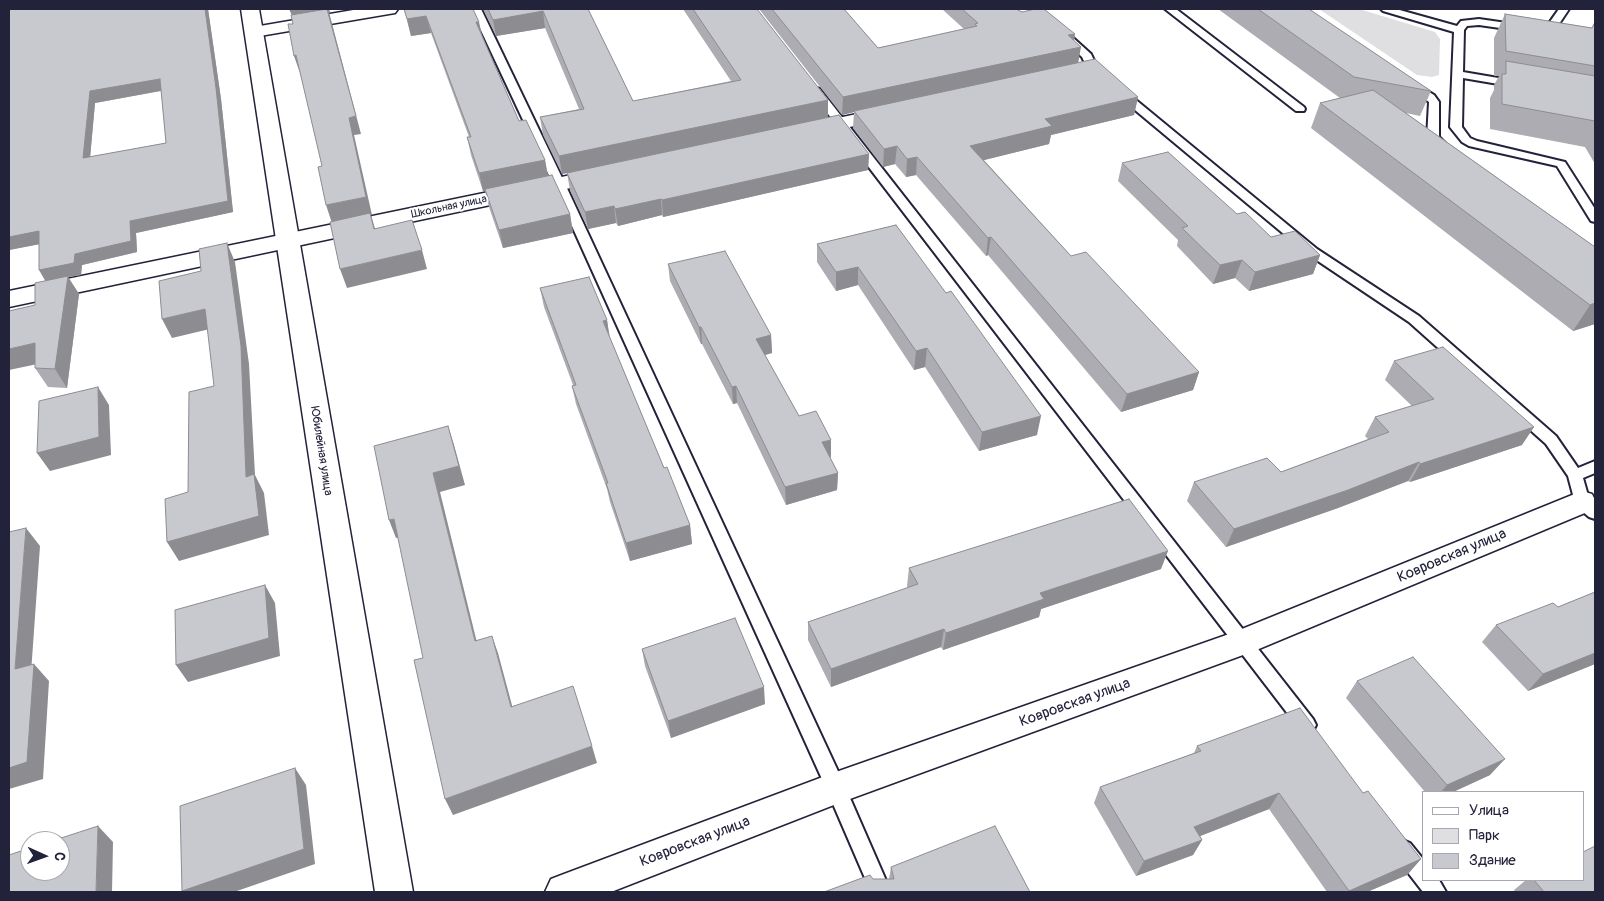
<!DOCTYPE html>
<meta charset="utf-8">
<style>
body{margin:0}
#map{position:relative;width:1604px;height:901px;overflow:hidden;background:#fff;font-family:Pangolin,sans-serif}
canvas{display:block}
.frame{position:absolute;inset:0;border:10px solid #22223b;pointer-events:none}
.legend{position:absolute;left:1422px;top:791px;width:162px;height:90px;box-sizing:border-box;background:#fff;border:1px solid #a7a7b1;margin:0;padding:6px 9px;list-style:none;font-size:15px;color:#22223b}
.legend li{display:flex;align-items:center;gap:10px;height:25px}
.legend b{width:25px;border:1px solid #a7a7b1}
.north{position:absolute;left:20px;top:831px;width:50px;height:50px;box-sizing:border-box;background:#fff;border:1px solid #a7a7b1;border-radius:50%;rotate:92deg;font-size:14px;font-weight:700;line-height:20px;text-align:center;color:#22223b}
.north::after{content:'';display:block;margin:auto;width:18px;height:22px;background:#22223b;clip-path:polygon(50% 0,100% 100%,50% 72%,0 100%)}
</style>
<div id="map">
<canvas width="1604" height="901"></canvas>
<div class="frame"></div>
<ul class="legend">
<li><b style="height:6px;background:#fff"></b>Улица</li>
<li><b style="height:14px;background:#dfdfe2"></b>Парк</li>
<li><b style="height:14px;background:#c8c8cf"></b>Здание</li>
</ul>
<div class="north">С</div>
</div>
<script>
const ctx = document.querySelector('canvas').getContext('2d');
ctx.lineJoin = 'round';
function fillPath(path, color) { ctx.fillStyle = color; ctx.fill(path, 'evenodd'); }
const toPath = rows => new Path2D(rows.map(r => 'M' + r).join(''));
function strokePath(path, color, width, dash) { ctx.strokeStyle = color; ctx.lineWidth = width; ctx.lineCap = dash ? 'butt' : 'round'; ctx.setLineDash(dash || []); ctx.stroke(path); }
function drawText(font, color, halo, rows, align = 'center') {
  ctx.font = font + ' Pangolin,sans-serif'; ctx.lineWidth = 4; ctx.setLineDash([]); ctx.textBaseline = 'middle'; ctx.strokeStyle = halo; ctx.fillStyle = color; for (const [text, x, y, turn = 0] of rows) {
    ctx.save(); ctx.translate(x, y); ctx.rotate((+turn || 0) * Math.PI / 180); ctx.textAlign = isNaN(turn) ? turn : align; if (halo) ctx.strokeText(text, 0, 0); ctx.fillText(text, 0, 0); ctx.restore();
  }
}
const green = toPath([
 [1319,9,1359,9,1435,32,1440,39,1439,75,1432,77,1417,75]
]);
const service = toPath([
 [471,9,481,9,565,184,843,782,891,892,871,892,827,790,553,184,471,9],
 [1031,9,1041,9,1091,54,1097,67,1107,76,1106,78,1098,78,1089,71,1082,57,1031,9],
 [1165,9,1176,9,1304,107,1305,109,1304,111,1296,111,1165,9],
 [1381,9,1396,9,1457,26,1461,21,1479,19,1541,28,1547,26,1559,9,1569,9,1555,30,1542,34,1479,25,1467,26,1464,30,1463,72,1516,81,1521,84,1516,87,1463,78,1462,127,1470,138,1477,141,1565,162,1595,209,1595,222,1591,221,1557,166,1469,146,1462,142,1450,127,1454,32,1383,11,1381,9],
 [1414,83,1434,95,1439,102,1439,137,1450,148,1448,150,1440,150,1427,138,1429,102,1410,88,1409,86,1414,83],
 [816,88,820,89,1313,719,1316,725,1313,731,1307,733,1301,731,812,93,811,91,816,88],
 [1121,90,1125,91,1317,249,1419,316,1556,436,1578,468,1595,461,1595,473,1583,478,1589,499,1595,504,1595,519,1589,517,1576,506,1568,476,1546,444,1409,322,1309,255,1117,95,1116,93,1117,91,1121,90],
 [1403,840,1410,843,1423,859,1423,880,1439,880,1446,892,1423,892,1396,857,1393,850,1396,843,1403,840]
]);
const minor = toPath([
 [359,9,398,9,395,13,389,14,254,37,248,36,245,32,248,28,254,27,359,9],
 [889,107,896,109,899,113,896,117,808,136,801,134,798,130,801,126,889,107],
 [605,168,613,169,616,174,613,179,9,307,9,291,605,168],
 [1582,491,1592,494,1595,500,1592,510,1254,651,839,803,611,892,545,892,551,879,564,874,836,772,1232,633,1582,491]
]);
const secondary = toPath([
 [241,9,259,9,413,892,375,892,241,9]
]);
const wall = toPath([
 [9,9,208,9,221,99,233,212,136,233,137,252,82,265,81,275,68,277,79,294,67,388,48,387,35,368,35,305,45,280,39,244,9,250],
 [161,91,166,143,90,157,95,103],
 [404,9,482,37,519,121,545,160,548,176,570,214,573,233,503,248,489,207,485,191,483,191,471,155,467,137,469,137,431,33,411,36],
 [483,9,588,9,633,101,731,81,683,9,757,9,828,118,869,154,868,170,663,217,662,215,618,226,616,223,588,229,570,190,567,173,562,174,543,135,540,117,579,109,545,28,496,36],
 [759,9,844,9,878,48,964,29,942,9,1016,9,1075,34,1074,41,1078,63,1138,97,1134,115,1051,135,1049,144,984,160,1071,256,1199,372,1193,390,1121,412,988,255,986,256,916,175,906,177,895,164,883,167,853,128,854,112,842,115],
 [1218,9,1309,9,1431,91,1420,116,1406,113,1595,247,1595,324,1573,331,1311,128,1320,103,1340,98],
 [1505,14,1592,28,1595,22,1595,164,1585,147,1490,129,1490,98,1494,90,1494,85,1499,76,1494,76,1494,38],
 [1122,163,1237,214,1271,237,1320,255,1313,274,1249,291,1235,278,1213,284,1177,246,1178,240,1118,181],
 [896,225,1037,435,979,451,925,367,914,370,858,285,836,291,817,262,817,244],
 [668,264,771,335,772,353,765,355,799,416,831,457,830,457,838,473,837,490,786,505,737,403,733,404,702,344,701,344,670,281],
 [540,288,607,320,609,336,664,468,690,525,692,544,630,561,610,502,607,489,576,404,572,386,573,385,544,307],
 [1394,361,1522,445,1410,482,1408,481,1338,508,1226,547,1187,501,1194,482,1281,472,1368,439,1365,436,1375,417,1412,406,1385,380],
 [909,568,1161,569,1041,609,1039,617,943,650,941,647,831,687,808,640,808,622,908,588,907,586],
 [1595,592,1595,664,1528,691,1482,642,1496,625,1558,607],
 [642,649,765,704,671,738,645,666],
 [1357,681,1490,775,1453,792,1425,792,1346,698],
 [1197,746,1363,793,1421,859,1407,875,1367,892,1327,892,1269,809,1200,836,1202,840,1193,855,1136,876,1094,803,1100,787,1194,753],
 [891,867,1030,892,873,879,889,879],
 [1526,880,1583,880,1595,892,1515,892,1514,890]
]);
const shadedWall = toPath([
 [205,9,208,9,221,99,233,212,136,233,137,252,82,265,81,275,68,277,79,294,67,388,55,369,46,282,39,270,75,254,130,221,228,201],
 [289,9,329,9,330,12,329,12,361,134,354,135,372,215,371,215,376,232,332,223,326,205,366,197,293,18],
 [543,11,545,28,496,36,493,20],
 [426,16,431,33,411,36,407,19],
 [476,22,479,22,483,39],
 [1075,34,1072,49,1081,47,1078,64,854,111,854,112,842,115,843,97],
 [296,55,300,73,294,56],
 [160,79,165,90,95,103,89,170,83,158,90,91],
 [1138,97,1134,115,1051,135,1049,144,968,164,970,146,1045,119],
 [828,100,828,118,562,174,559,156],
 [897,146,895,164,883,167,884,149],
 [869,154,868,170,663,217,662,200],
 [917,157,916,175,906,177,907,159],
 [545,160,548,177,483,191,479,173],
 [661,199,662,215,618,226,615,209],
 [614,206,616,223,588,229,585,212],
 [570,214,573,233,503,248,499,230],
 [39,231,46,243,9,250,9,237],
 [991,237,988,255,986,256,988,238],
 [227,243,235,262,249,364,255,475,264,493,269,535,179,561,167,542,246,477],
 [422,250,427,269,347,288,340,269],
 [1320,255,1313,274,1249,291,1255,272],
 [1242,260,1235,278,1213,284,1220,265],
 [858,267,858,285,836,291,836,272],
 [1595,303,1595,324,1573,331,1590,305],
 [205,309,214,328,172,338,162,319],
 [607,320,610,339,603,321],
 [699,327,701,327,702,344,701,344],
 [771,335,772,353,757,357,756,339],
 [35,343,47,362,9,370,9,349],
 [927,348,925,367,914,370,916,351],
 [1199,372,1193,390,1121,412,1127,394],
 [736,386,737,403,733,404,732,387],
 [98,387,109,405,111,455,50,471,37,453],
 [1041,416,1037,435,979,451,982,432],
 [448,426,454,445,465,485,440,492,481,659,475,641,433,473],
 [1534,427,1522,445,1410,482,1420,464],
 [831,440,831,457,822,459,822,442],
 [1419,462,1408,481,1338,508,1226,547,1234,529],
 [838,473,837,490,786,505,785,487],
 [394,519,401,537,396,538,389,520],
 [690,525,692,544,630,561,626,543],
 [26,528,40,546,30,687,15,669],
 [1168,551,1161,569,1041,609,1039,617,943,650,946,633,1040,593],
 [265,585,275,603,280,656,188,682,176,665],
 [944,629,941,647,831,687,831,669],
 [492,636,498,653,517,724,511,707],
 [1595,653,1595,664,1528,691,1543,674],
 [34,664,49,681,43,779,9,789,9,768],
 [764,687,765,704,671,738,668,721],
 [592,746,597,763,453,815,445,799],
 [1505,759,1490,775,1453,792,1441,792,1447,785],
 [295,768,306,785,315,864,234,892,184,892,182,891],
 [1279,793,1269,809,1185,842,1194,827],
 [98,826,113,842,112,892,96,892],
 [1202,840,1193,855,1136,876,1144,861],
 [1421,859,1407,875,1367,892,1348,892,1349,891]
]);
const building = toPath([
 [9,9,205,9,216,88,228,201,130,221,131,241,75,254,74,263,39,270,39,231,9,237,9,9],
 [160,79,166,143,83,158,90,91,160,79],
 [327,9,356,116,349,118,366,197,326,205,318,167,322,166,296,55,294,56,288,24,293,24,291,15,327,9],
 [404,9,473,9,479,22,476,22,519,121,526,120,545,160,479,173,467,137,471,137,426,16,407,19,404,9],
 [488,9,588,9,633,101,741,80,693,9,757,9,828,100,559,156,540,117,584,109,543,11,493,20,488,9],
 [772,9,844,9,878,48,977,26,975,24,978,23,962,9,1016,9,1022,12,1035,9,1044,9,1075,34,1068,35,1081,47,843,97,772,9],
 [1258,9,1309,9,1431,91,1354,77,1258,9],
 [1505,14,1592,28,1595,22,1595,66,1506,51,1505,14],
 [1095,59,1138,97,1045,119,1052,126,970,146,1071,256,1086,252,1199,372,1127,394,991,237,988,238,917,157,907,159,897,146,884,149,854,111,1095,59],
 [1506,61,1595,76,1595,121,1502,104,1502,74,1506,74,1506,61],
 [1373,90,1595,247,1595,303,1590,305,1320,103,1373,90],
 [839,115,869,154,662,200,661,199,615,209,614,206,585,212,567,173,839,115],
 [1168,152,1237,214,1245,212,1271,237,1295,231,1320,255,1255,272,1242,260,1220,265,1182,228,1188,226,1122,163,1168,152],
 [552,175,570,214,499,230,485,189,552,175],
 [370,213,374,229,412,220,422,250,340,269,330,222,370,213],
 [896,225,946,293,951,291,1041,416,982,432,927,348,916,351,858,267,836,272,817,244,896,225],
 [227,243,241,346,246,477,254,474,259,516,167,542,165,499,188,492,189,392,214,386,205,309,162,319,159,281,201,271,199,249,227,243],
 [725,251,771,335,756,339,799,416,816,411,831,440,822,442,838,473,785,487,736,386,732,387,701,327,699,327,668,264,725,251],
 [68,276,55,369,35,368,35,343,9,349,9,311,35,305,35,283,68,276],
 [589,277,607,320,603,321,664,468,667,467,690,525,626,543,606,483,608,483,572,386,576,385,540,288,589,277],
 [1443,347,1534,427,1420,464,1419,462,1348,490,1234,529,1194,482,1267,458,1281,472,1389,432,1375,417,1434,399,1394,361,1443,347],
 [98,387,99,437,37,453,39,401,98,387],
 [448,426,459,466,433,473,475,641,492,636,511,707,573,686,592,746,445,799,414,660,423,658,394,519,389,520,374,446,448,426],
 [1129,499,1168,551,1040,593,1044,599,946,633,944,629,831,669,808,622,918,584,909,568,1129,499],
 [26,528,15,669,34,664,27,762,9,768,9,532,26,528],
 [265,585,269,638,176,665,175,610,265,585],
 [1595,592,1595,653,1543,674,1496,625,1553,603,1558,607,1595,592],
 [735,618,764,687,668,721,642,649,735,618],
 [1413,657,1505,759,1447,785,1357,681,1413,657],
 [1300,708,1363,793,1368,791,1421,859,1349,891,1279,793,1194,827,1202,840,1144,861,1100,787,1201,751,1197,746,1300,708],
 [295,768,304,849,182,891,180,806,295,768],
 [98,826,96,892,9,892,9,855,30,848,30,871,60,871,60,841,52,841,98,826],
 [995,826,1030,892,824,892,870,875,873,879,894,879,891,867,995,826],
 [1595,846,1595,892,1544,892,1534,880,1583,880,1583,852,1595,846]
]);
const farStreetnames = [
 ["Школьная улица",449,207,-12]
];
const streetNames = [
 ["Юбилейная улица",321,451,81]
];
const nearStreetnames = [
 ["Ковровская улица",1452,556,-23],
 ["Ковровская улица",1075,703,-20],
 ["Ковровская улица",695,842,-21]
];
fillPath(green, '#dfdfe2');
strokePath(service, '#22223b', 4);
strokePath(minor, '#22223b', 3);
strokePath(secondary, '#22223b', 3);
fillPath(service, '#fff');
fillPath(minor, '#fff');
fillPath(secondary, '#fff');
fillPath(wall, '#acacb2');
fillPath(shadedWall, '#8c8c91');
fillPath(building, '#c8c8cf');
strokePath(building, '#8c8c91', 1);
drawText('11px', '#22223b', '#fff', farStreetnames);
drawText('12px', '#22223b', '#fff', streetNames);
drawText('15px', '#22223b', '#fff', nearStreetnames);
</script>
